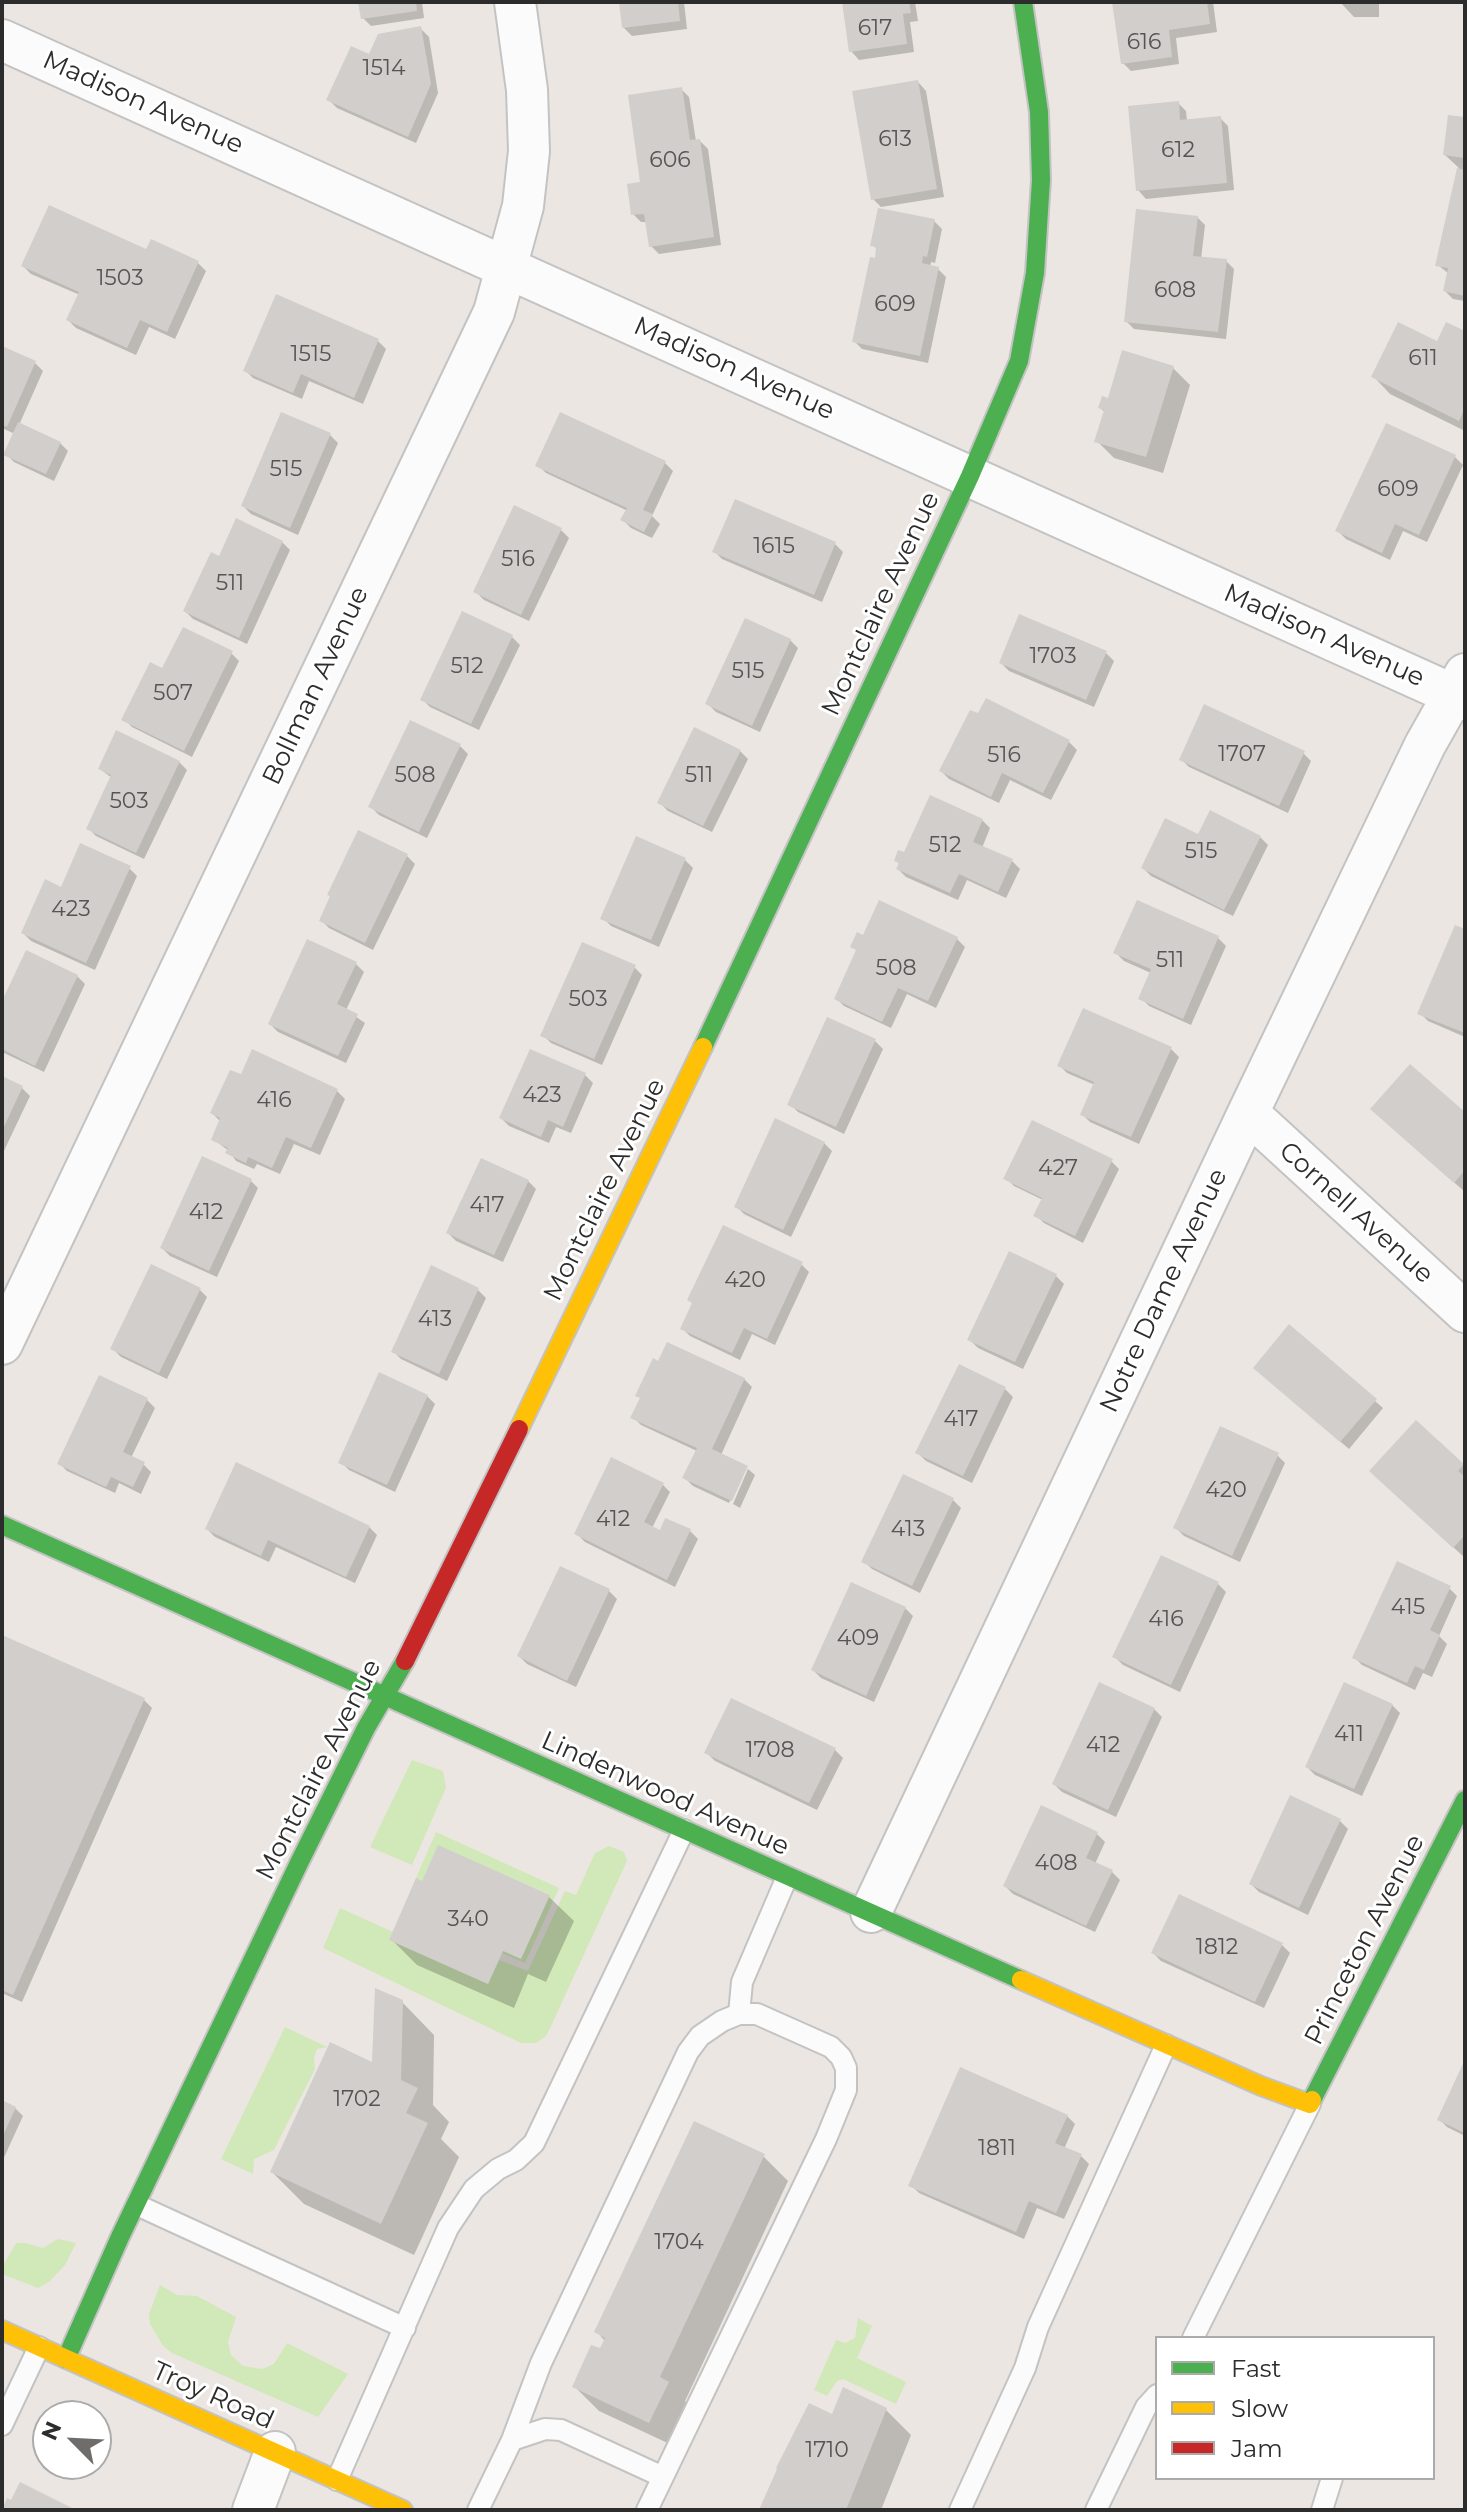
<!DOCTYPE html>
<style>
body{margin:0}
#map{position:relative;width:1467px;height:2512px;overflow:hidden;background:#ebe6e2;font-family:Montserrat,sans-serif}
canvas{display:block}
.frame{position:absolute;inset:0;border:4px solid #2c2c2c;pointer-events:none}
.legend{position:absolute;left:1155px;top:2336px;width:280px;height:144px;box-sizing:border-box;background:#fff;border:2px solid #ababab;margin:0;padding:10px 14px;list-style:none;font-size:24px;color:#2c2c2c}
.legend li{display:flex;align-items:center;gap:16px;height:40px}
.legend b{width:40px;border:2px solid #ababab}
.north{position:absolute;left:32px;top:2400px;width:80px;height:80px;box-sizing:border-box;background:#fff;border:2px solid #ababab;border-radius:50%;rotate:294deg;font-size:22px;font-weight:700;line-height:32px;text-align:center;color:#2c2c2c}
.north::after{content:'';display:block;margin:auto;width:28px;height:36px;background:#6f6d6c;clip-path:polygon(50% 0,100% 100%,50% 72%,0 100%)}
</style>
<div id="map">
<canvas width="1467" height="2512"></canvas>
<div class="frame"></div>
<ul class="legend">
<li><b style="height:10px;background:#4caf50"></b>Fast</li>
<li><b style="height:10px;background:#ffc107"></b>Slow</li>
<li><b style="height:10px;background:#c62828"></b>Jam</li>
</ul>
<div class="north">N</div>
</div>
<script>
const ctx = document.querySelector('canvas').getContext('2d');
ctx.lineJoin = 'round';
function fillPath(path, color) { ctx.fillStyle = color; ctx.fill(path, 'evenodd'); }
const toPath = rows => new Path2D(rows.map(r => 'M' + r).join(''));
function strokePath(path, color, width, dash) { ctx.strokeStyle = color; ctx.lineWidth = width; ctx.lineCap = dash ? 'butt' : 'round'; ctx.setLineDash(dash || []); ctx.stroke(path); }
function drawText(font, color, halo, rows, align = 'center') {
  ctx.font = font + ' Montserrat,sans-serif'; ctx.lineWidth = 6; ctx.setLineDash([]); ctx.textBaseline = 'middle'; ctx.strokeStyle = halo; ctx.fillStyle = color; for (const [text, x, y, turn = 0] of rows) {
    ctx.save(); ctx.translate(x, y); ctx.rotate((+turn || 0) * Math.PI / 180); ctx.textAlign = isNaN(turn) ? turn : align; if (halo) ctx.strokeText(text, 0, 0); ctx.fillText(text, 0, 0); ctx.restore();
  }
}
const green = toPath([
 [412,1760,443,1771,446,1788,412,1865,370,1847],
 [436,1832,559,1888,525,1963,502,1953,549,1894,438,1846,422,1881,416,1878],
 [609,1846,624,1852,627,1861,551,2026,546,2036,536,2043,521,2043,323,1948,340,1908,393,1932,390,1940,488,1984,499,1960,528,1971,565,1891,576,1895,595,1853],
 [285,2027,327,2047,317,2049,314,2058,315,2069,279,2140,274,2150,254,2159,253,2174,221,2159],
 [58,2239,76,2243,65,2265,49,2282,38,2288,2,2274,2,2267,16,2243,25,2243,43,2248],
 [160,2285,177,2295,197,2296,236,2317,228,2342,231,2355,243,2366,262,2369,274,2364,287,2343,348,2374,318,2417,172,2353,163,2346,150,2324,149,2314],
 [858,2318,872,2326,857,2358,906,2382,896,2404,843,2379,837,2381,827,2396,814,2390,836,2340,845,2343,855,2338]
]);
const shadow = toPath([
 [360,2,422,2,424,18,371,26,363,18],
 [621,2,684,2,687,29,632,36,624,28],
 [844,2,915,2,918,21,910,22,914,52,859,60,851,51],
 [1114,2,1213,2,1217,32,1176,38,1179,64,1131,71,1123,63],
 [1340,2,1379,2,1379,17,1354,17],
 [421,29,429,37,438,93,416,143,337,108,329,100],
 [918,82,926,91,944,197,881,207,873,199],
 [681,89,689,97,696,141,700,141,708,149,721,245,659,254,651,246,648,222,641,222,633,214],
 [1178,103,1186,111,1187,121,1220,118,1228,126,1234,190,1146,199,1138,190],
 [1465,119,1465,301,1453,299,1445,291,1449,274,1438,265,1459,168,1445,155],
 [1197,217,1205,225,1201,259,1226,261,1234,269,1226,339,1134,329,1126,321],
 [934,221,942,229,935,263,931,262,930,267,938,269,946,277,928,363,862,349,854,341,876,260,878,250,873,245],
 [147,251,198,263,206,271,175,339,149,327,136,355,76,328,68,320,80,295,31,274,23,266],
 [277,297,378,341,386,349,363,404,309,381,302,399,253,378,245,370],
 [1465,333,1465,431,1390,394,1374,377,1438,343],
 [2,348,35,363,43,371,19,425,60,443,68,451,54,481,14,462,6,454,15,434,2,428],
 [1173,368,1190,385,1163,473,1114,458,1097,441,1105,412,1100,408],
 [330,435,338,443,298,535,251,514,243,506],
 [1455,457,1463,465,1427,542,1403,531,1390,560,1346,539,1338,531],
 [665,463,673,471,652,516,660,524,652,538,631,528,623,520,628,511,546,473,538,465],
 [561,530,569,538,529,621,484,600,476,592],
 [282,542,290,550,247,644,193,619,185,611,220,558],
 [835,544,843,552,822,602,722,559,714,551],
 [463,614,512,637,520,645,479,730,430,707,422,699],
 [790,640,798,648,760,732,716,712,708,704],
 [231,653,239,661,192,757,132,727,124,719,163,671],
 [1106,653,1114,661,1094,707,1009,671,1001,663],
 [1069,742,1077,750,1051,800,1010,780,999,803,949,779,941,771],
 [460,746,468,754,427,838,379,815,371,807],
 [740,751,748,759,712,832,668,811,660,803],
 [1303,753,1311,761,1288,813,1189,767,1181,759],
 [179,762,187,770,144,859,96,836,88,828,112,778,100,769],
 [982,820,990,828,982,848,1012,861,1020,869,1006,898,967,880,958,900,906,877,898,869,900,865,896,860],
 [1199,837,1260,837,1268,845,1233,916,1151,876,1143,868],
 [407,856,415,864,373,950,329,928,321,920],
 [685,860,693,868,659,947,611,926,603,918],
 [129,868,137,876,95,970,31,941,23,933,62,890],
 [880,903,957,939,965,947,936,1008,907,994,891,1028,844,1006,836,998],
 [1465,931,1465,1037,1428,1021,1420,1013],
 [1218,938,1226,946,1191,1025,1149,1006,1141,998,1151,973,1124,961,1116,953],
 [356,964,364,972,346,1010,365,1023,346,1063,278,1032,270,1024],
 [634,967,642,975,602,1065,551,1043,543,1035],
 [77,976,85,984,44,1072,2,1052,2,1006],
 [875,1041,883,1049,844,1134,798,1112,790,1104],
 [1171,1049,1179,1057,1139,1144,1090,1122,1082,1114,1095,1085,1067,1073,1059,1065],
 [253,1052,337,1091,345,1099,320,1155,294,1144,280,1174,257,1164,254,1169,236,1161,229,1151,213,1139,221,1122,212,1113,242,1077],
 [585,1075,593,1083,571,1133,556,1127,549,1143,509,1126,501,1118],
 [2,1079,22,1088,30,1096,2,1155],
 [1465,1115,1465,1192,1390,1126],
 [824,1143,832,1151,791,1237,744,1214,736,1206],
 [1111,1161,1119,1169,1083,1243,1044,1223,1036,1215,1043,1200,1014,1186,1006,1178],
 [250,1180,258,1188,217,1277,170,1256,162,1248],
 [528,1181,536,1189,503,1262,456,1241,448,1233],
 [801,1264,809,1272,775,1345,752,1334,740,1360,690,1336,682,1328,693,1304,689,1300],
 [1056,1276,1064,1284,1023,1369,978,1348,970,1340],
 [199,1289,207,1297,167,1379,121,1357,113,1349],
 [478,1290,486,1298,447,1381,401,1359,393,1351],
 [1264,1376,1375,1401,1383,1408,1349,1449],
 [744,1379,752,1387,721,1455,745,1468,729,1503,693,1486,685,1478,697,1451,641,1425,633,1417,642,1399],
 [1005,1389,1013,1397,972,1483,926,1461,918,1453],
 [427,1396,435,1404,395,1492,349,1470,341,1462],
 [147,1400,155,1408,131,1458,143,1464,151,1472,141,1494,119,1483,115,1493,67,1471,59,1463],
 [1416,1422,1465,1468,1465,1558,1388,1487],
 [1277,1455,1285,1463,1240,1562,1184,1536,1176,1528],
 [748,1469,755,1475,740,1508,733,1504],
 [904,1476,953,1500,961,1508,920,1593,872,1569,864,1561],
 [662,1484,670,1492,652,1528,661,1532,690,1531,698,1539,675,1587,585,1542,577,1534],
 [369,1527,377,1535,355,1583,276,1547,269,1562,215,1537,207,1529],
 [1162,1557,1218,1584,1226,1592,1180,1692,1123,1665,1115,1657],
 [561,1569,609,1591,617,1599,576,1687,527,1664,519,1656],
 [1449,1588,1457,1596,1439,1636,1447,1644,1432,1677,1423,1673,1415,1690,1362,1665,1354,1657],
 [905,1608,913,1616,874,1702,821,1678,813,1670],
 [2,1637,144,1700,152,1708,22,2002,2,1993],
 [1392,1705,1400,1713,1362,1796,1315,1775,1307,1767],
 [1154,1709,1162,1717,1116,1817,1062,1792,1054,1784],
 [835,1750,843,1758,817,1810,715,1761,707,1753],
 [1291,1798,1340,1821,1348,1829,1308,1915,1259,1892,1251,1884],
 [1042,1808,1097,1834,1105,1842,1095,1864,1112,1872,1120,1880,1095,1932,1013,1894,1005,1886],
 [548,1896,574,1921,546,1982,528,1974,514,2008,417,1965,391,1939],
 [1282,1945,1290,1953,1264,2008,1161,1961,1153,1953],
 [402,2002,434,2035,433,2105,449,2122,441,2139,459,2157,414,2255,304,2204,272,2172,374,2065],
 [1465,2064,1465,2136,1447,2127,1439,2119],
 [2,2103,15,2108,23,2116,2,2162],
 [1067,2116,1075,2124,1064,2149,1081,2156,1089,2164,1064,2219,1037,2208,1024,2239,919,2193,911,2185],
 [763,2156,788,2181,685,2401,693,2408,674,2446,599,2411,574,2386,601,2351,605,2341,597,2332],
 [886,2410,911,2435,881,2510,761,2510,833,2416]
]);
const building = toPath([
 [358,2,416,2,417,11,361,19],
 [619,2,678,2,680,21,622,28],
 [842,2,909,2,911,13,903,14,907,44,849,52],
 [1112,2,1207,2,1210,24,1169,30,1172,57,1121,64],
 [421,26,431,84,408,137,326,100,351,46,369,54,378,34],
 [918,80,937,189,871,200,852,91],
 [682,87,690,140,700,139,714,237,649,247,644,214,631,215,627,184,640,182,628,95],
 [1179,101,1180,120,1221,116,1227,183,1136,191,1128,106],
 [1448,115,1465,117,1465,158,1443,155],
 [1457,168,1465,170,1465,296,1443,291,1448,268,1435,266],
 [49,205,146,249,151,239,199,261,167,332,140,320,127,348,66,320,79,292,21,266],
 [878,208,935,219,927,257,923,256,922,263,939,267,920,356,852,342,870,257,875,258,876,247,870,246],
 [1136,209,1198,216,1193,256,1227,259,1218,332,1124,322],
 [276,294,379,339,354,398,301,374,293,393,243,371],
 [1398,322,1437,341,1446,322,1465,331,1465,408,1459,421,1371,377],
 [2,346,36,361,7,427,2,425],
 [1122,350,1174,366,1146,457,1094,442,1104,410,1098,408,1102,396,1108,398],
 [281,412,331,433,290,528,241,506],
 [560,412,666,461,643,510,653,514,644,532,620,520,627,508,535,466],
 [18,422,61,442,46,474,3,455],
 [1386,423,1456,455,1419,535,1395,524,1382,553,1335,531],
 [735,499,836,542,814,595,712,552],
 [514,505,562,528,521,615,473,592],
 [236,518,283,541,239,638,183,611,211,552,219,556],
 [462,611,513,635,471,724,420,700],
 [1019,614,1107,651,1086,700,999,663],
 [745,618,791,639,752,726,705,704],
 [183,627,233,651,184,751,121,720,150,662,162,668],
 [986,698,1070,740,1043,793,1002,773,991,797,939,771,970,710,978,713],
 [1204,704,1305,751,1279,806,1179,760],
 [410,720,461,744,419,832,368,807],
 [694,727,741,750,703,826,657,803],
 [116,730,180,761,136,853,86,829,111,775,98,769],
 [930,795,983,819,973,842,1013,859,998,892,959,874,950,893,896,869,899,863,894,861,898,850,904,852],
 [1210,810,1261,836,1224,910,1141,868,1165,818,1198,834],
 [358,830,408,854,365,943,319,921,330,896,327,895],
 [636,836,686,858,651,940,600,919],
 [80,843,131,866,86,963,21,933,45,879,61,887],
 [879,900,958,937,928,1001,898,988,882,1022,834,999,856,950,850,947,857,932,863,935],
 [1137,900,1219,936,1183,1019,1138,999,1151,969,1113,953],
 [1455,925,1465,929,1465,1033,1417,1014],
 [307,939,357,962,337,1004,358,1014,338,1056,268,1024],
 [582,942,636,965,594,1059,540,1036],
 [26,950,78,975,35,1066,2,1049,2,1001],
 [1083,1008,1172,1047,1131,1137,1080,1115,1094,1082,1057,1066],
 [827,1017,876,1039,836,1127,787,1105],
 [252,1049,338,1089,311,1148,286,1137,272,1168,248,1157,246,1163,225,1153,228,1148,211,1140,220,1118,210,1113,230,1070,241,1074],
 [530,1049,586,1073,563,1127,548,1120,541,1137,499,1118],
 [1410,1064,1465,1112,1465,1170,1454,1183,1370,1109],
 [2,1076,23,1086,2,1131],
 [775,1118,825,1142,783,1230,734,1207],
 [1032,1120,1113,1159,1075,1236,1033,1216,1042,1198,1003,1179],
 [202,1156,252,1179,209,1271,160,1248],
 [481,1158,529,1180,494,1255,446,1233],
 [723,1225,803,1262,767,1339,744,1328,732,1353,680,1329,692,1303,687,1300],
 [1009,1251,1057,1274,1015,1362,967,1340],
 [151,1264,201,1288,159,1373,110,1349],
 [431,1265,479,1288,439,1374,391,1352],
 [1289,1324,1377,1399,1340,1442,1253,1368],
 [667,1342,745,1378,712,1449,748,1466,732,1501,682,1478,697,1448,630,1418,640,1398,635,1396,653,1358,658,1361],
 [959,1364,1006,1387,963,1476,915,1453],
 [379,1372,428,1395,387,1485,338,1463],
 [99,1375,148,1398,123,1452,145,1462,133,1487,111,1477,106,1487,57,1464],
 [1416,1420,1464,1464,1458,1471,1465,1477,1465,1535,1453,1548,1369,1471],
 [1220,1426,1279,1453,1232,1556,1173,1528],
 [611,1457,664,1483,644,1522,660,1530,665,1518,691,1529,667,1580,574,1534],
 [236,1462,370,1526,346,1577,268,1540,261,1556,205,1529],
 [903,1474,954,1498,912,1586,861,1562],
 [1161,1555,1219,1582,1171,1685,1112,1657],
 [1397,1561,1451,1586,1430,1630,1440,1635,1424,1670,1415,1666,1407,1683,1352,1658],
 [560,1566,610,1589,567,1681,517,1656],
 [851,1582,906,1607,866,1696,811,1670],
 [2,1635,145,1698,13,1995,2,1990],
 [1099,1682,1155,1708,1108,1810,1052,1784],
 [1344,1682,1393,1704,1354,1789,1305,1767],
 [731,1698,836,1748,809,1803,704,1753],
 [1290,1795,1341,1819,1299,1908,1249,1884],
 [1041,1805,1098,1832,1086,1858,1113,1870,1086,1926,1003,1886],
 [438,1845,550,1895,521,1959,503,1951,488,1984,389,1940,416,1878,422,1881],
 [1179,1894,1283,1943,1255,2002,1151,1953],
 [375,1988,403,2000,401,2080,418,2088,406,2113,428,2123,381,2224,270,2172,330,2042,372,2062],
 [1465,2059,1465,2133,1437,2120],
 [960,2067,1068,2115,1055,2143,1082,2154,1056,2213,1029,2201,1016,2232,908,2186],
 [2,2100,16,2107,2,2138],
 [694,2121,765,2154,660,2377,669,2382,649,2423,572,2387,591,2345,600,2348,605,2338,594,2332],
 [843,2387,887,2408,846,2510,842,2507,841,2510,759,2510,777,2469,776,2468,809,2403,832,2414],
 [20,2482,76,2510,2,2510,7,2498,11,2500]
]);
const lane = toPath([
 [739,2014,742,1982,787,1877],
 [137,2205,405,2328],
 [1193,2338,1310,2104],
 [2,2425,39,2347],
 [512,2440,545,2429,561,2430,663,2477],
 [337,2480,448,2228,474,2189,498,2169,516,2160,534,2143,684,1830],
 [478,2510,512,2440,541,2363,688,2052,700,2036,722,2021,739,2014,757,2014,831,2047,841,2057,846,2068,846,2090,826,2139,647,2510],
 [960,2510,1025,2368,1038,2327,1166,2045],
 [1096,2510,1146,2407,1157,2395],
 [1322,2510,1332,2478]
]);
const street = toPath([
 [2,40,1465,700],
 [1248,1113,1465,1312],
 [2,1344,494,312,523,206,529,151,527,90,515,2],
 [871,1912,1248,1113,1425,745,1465,674],
 [253,2510,275,2452]
]);
const fast = toPath([
 [703,1047,970,476,1019,361,1035,273,1041,180,1039,112,1023,2],
 [2,1525,1021,1980],
 [1312,2100,1465,1800],
 [66,2359,120,2237,300,1861,366,1728,405,1661]
]);
const slow = toPath([
 [519,1429,703,1047],
 [1021,1980,1261,2086,1310,2104,1312,2100],
 [2,2330,403,2510]
]);
const jam = toPath([
 [405,1661,519,1429]
]);
const numberNames = [
 ["617",875,29],
 ["616",1144,43],
 ["1514",384,69],
 ["613",895,140],
 ["612",1178,151],
 ["606",670,161],
 ["1503",120,279],
 ["608",1175,291],
 ["609",895,305],
 ["1515",311,355],
 ["611",1423,359],
 ["515",286,470],
 ["609",1398,490],
 ["1615",774,547],
 ["516",518,560],
 ["511",230,584],
 ["1703",1053,657],
 ["512",467,667],
 ["515",748,672],
 ["507",173,694],
 ["1707",1242,755],
 ["516",1004,756],
 ["508",415,776],
 ["511",699,776],
 ["503",129,802],
 ["512",945,846],
 ["515",1201,852],
 ["423",71,910],
 ["511",1170,961],
 ["508",896,969],
 ["503",588,1000],
 ["423",542,1096],
 ["416",274,1101],
 ["427",1058,1169],
 ["417",487,1206],
 ["412",206,1213],
 ["420",745,1281],
 ["413",435,1320],
 ["417",961,1420],
 ["420",1226,1491],
 ["412",613,1520],
 ["413",908,1530],
 ["415",1408,1608],
 ["416",1166,1620],
 ["409",858,1639],
 ["411",1349,1735],
 ["412",1103,1746],
 ["1708",770,1751],
 ["408",1056,1864],
 ["340",468,1920],
 ["1812",1217,1948],
 ["1702",357,2100],
 ["1811",997,2149],
 ["1704",679,2243],
 ["1710",827,2451]
];
const streetNames = [
 ["Madison Avenue",143,103,24],
 ["Madison Avenue",734,369,24],
 ["Montclaire Avenue",881,604,-65],
 ["Madison Avenue",1324,636,24],
 ["Bollman Avenue",316,686,-65],
 ["Montclaire Avenue",605,1190,-64],
 ["Cornell Avenue",1356,1213,42],
 ["Notre Dame Avenue",1164,1291,-65],
 ["Montclaire Avenue",319,1770,-63],
 ["Lindenwood Avenue",665,1794,24],
 ["Princeton Avenue",1365,1940,-63],
 ["Troy Road",213,2396,24]
];
fillPath(green, '#d1e8b8');
fillPath(shadow, '#0003');
fillPath(building, '#d1cecb');
strokePath(lane, '#c4c3c3', 24);
strokePath(street, '#c4c3c3', 44);
strokePath(fast, '#c4c3c3', 22);
strokePath(slow, '#c4c3c3', 22);
strokePath(jam, '#c4c3c3', 22);
strokePath(lane, '#fcfbfb', 20);
strokePath(street, '#fcfbfb', 40);
strokePath(fast, '#4caf50', 18);
strokePath(slow, '#ffc107', 18);
strokePath(jam, '#c62828', 18);
drawText('22px', '#565554', null, numberNames);
drawText('26px', '#2c2c2c', '#fff', streetNames);
</script>
